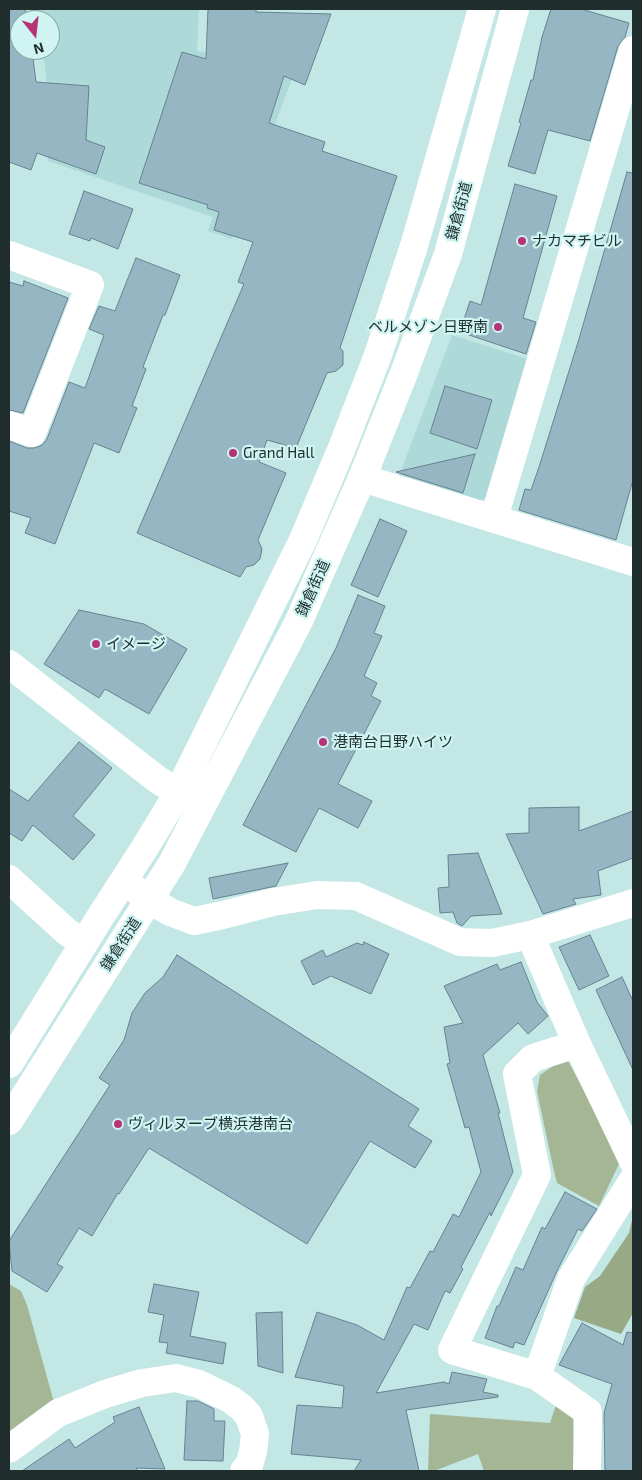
<!DOCTYPE html>
<meta charset="utf-8">
<style>
body{margin:0}
#map{position:relative;width:642px;height:1480px;overflow:hidden;background:#c2e7e5;font-family:"Exo 2",sans-serif}
canvas{display:block}
.frame{position:absolute;inset:0;border:10px solid #1f2d2d;pointer-events:none}
.north{position:absolute;left:10px;top:10px;width:50px;height:50px;box-sizing:border-box;background:#cff4f2;border:1px solid #89a4a3;border-radius:50%;rotate:164deg;font-size:14px;font-weight:700;line-height:20px;text-align:center;color:#1f2d2d}
.north::after{content:'';display:block;margin:auto;width:18px;height:22px;background:#b73276;clip-path:polygon(50% 0,100% 100%,50% 72%,0 100%)}
</style>
<div id="map">
<canvas width="642" height="1480"></canvas>
<div class="frame"></div>
<div class="north">N</div>
</div>
<script>
const ctx = document.querySelector('canvas').getContext('2d');
ctx.lineJoin = 'round';
function fillPath(path, color) { ctx.fillStyle = color; ctx.fill(path, 'evenodd'); }
const toPath = rows => new Path2D(rows.map(r => 'M' + r).join(''));
function strokePath(path, color, width, dash) { ctx.strokeStyle = color; ctx.lineWidth = width; ctx.lineCap = dash ? 'butt' : 'round'; ctx.setLineDash(dash || []); ctx.stroke(path); }
function drawText(font, color, halo, rows, align = 'center') {
  ctx.font = font + ' "Exo 2","Noto Sans JP",sans-serif'; ctx.lineWidth = 4.5; ctx.setLineDash([]); ctx.textBaseline = 'middle'; ctx.strokeStyle = halo; ctx.fillStyle = color; for (const [text, x, y, turn = 0] of rows) {
    ctx.save(); ctx.translate(x, y); ctx.rotate((+turn || 0) * Math.PI / 180); ctx.textAlign = isNaN(turn) ? turn : align; if (halo) ctx.strokeText(text, 0, 0); ctx.fillText(text, 0, 0); ctx.restore();
  }
}
const built = toPath([
 [39,9,199,9,197,51,254,60,292,79,232,239,208,231,213,217,48,161,48,95,43,50,50,50,50,20,40,20],
 [452,335,531,360,488,497,479,501,399,476]
]);
const green = toPath([
 [566,1057,600,1121,619,1164,599,1206,557,1183,553,1167,537,1091,540,1075],
 [9,1284,21,1291,27,1305,55,1406,9,1440],
 [556,1405,573,1416,575,1471,484,1471,478,1454,434,1471,428,1471,430,1414,550,1423]
]);
const forest = toPath([
 [633,1216,633,1313,621,1334,574,1318,585,1287,600,1276,629,1233]
]);
const building = toPath([
 [9,9,25,9,27,20,20,20,20,50,32,50,36,82,89,86,86,140,105,147,96,174,37,153,31,170,9,162,9,9],
 [208,9,256,9,256,12,331,14,305,85,284,76,269,123,325,142,322,151,397,176,340,348,343,351,343,365,336,371,327,373,296,448,267,440,259,462,286,473,258,540,262,549,260,559,254,565,246,567,240,577,137,533,244,284,238,282,253,242,214,230,219,212,207,208,208,205,139,183,182,52,206,59,208,9],
 [551,9,581,9,629,23,625,37,618,46,590,141,548,130,535,174,508,166,521,123,519,122,531,80,533,80,542,37,551,9],
 [627,172,633,173,633,480,616,540,519,510,525,489,531,490,539,467,579,339,627,172],
 [515,184,557,196,523,318,536,322,526,354,460,332,470,301,481,305,515,184],
 [84,191,133,209,118,249,91,238,90,241,69,234,84,191],
 [136,258,180,275,165,315,163,315,143,367,146,369,132,406,137,408,119,453,94,443,55,544,25,533,31,518,9,511,9,441,27,448,34,448,42,445,47,439,69,382,85,388,104,335,89,329,99,306,115,311,136,258],
 [24,281,68,298,23,413,9,410,9,282,23,286,24,281],
 [445,386,492,400,477,449,430,433,445,386],
 [475,454,463,493,396,472,475,454],
 [380,519,407,531,378,597,351,585,380,519],
 [358,595,385,606,374,633,382,636,364,676,377,683,371,696,381,701,338,784,372,801,358,828,319,808,296,852,243,825,336,648,358,595],
 [79,610,144,624,187,649,149,714,105,689,99,698,44,664,79,610],
 [79,742,112,768,73,816,95,835,73,860,33,825,22,841,9,833,9,789,28,801,79,742],
 [579,807,579,831,633,811,633,858,598,871,601,895,573,899,576,904,543,914,506,834,529,833,529,808,579,807],
 [478,853,502,914,471,916,462,926,457,923,453,912,440,913,438,888,449,887,448,855,478,853],
 [288,863,276,886,213,899,209,878,288,863],
 [590,935,609,976,579,990,559,947,590,935],
 [364,942,389,954,371,994,331,976,313,985,301,961,323,950,326,957,357,943,363,945,364,942],
 [177,955,419,1109,408,1126,432,1141,415,1168,370,1141,307,1244,149,1148,119,1194,118,1193,92,1236,79,1228,57,1264,63,1267,47,1292,12,1271,9,1241,110,1085,99,1078,124,1040,132,1013,145,993,163,977,177,955],
 [521,962,537,1002,548,1016,528,1034,518,1023,483,1055,500,1113,498,1113,513,1172,491,1216,490,1212,461,1267,463,1269,450,1293,445,1291,428,1330,414,1324,376,1393,444,1382,449,1384,452,1372,487,1379,483,1392,498,1395,498,1397,406,1410,419,1471,354,1471,361,1460,291,1454,297,1405,342,1408,344,1386,295,1377,317,1312,357,1325,384,1340,407,1287,410,1288,430,1251,433,1252,453,1214,459,1217,481,1172,469,1127,465,1128,447,1064,450,1063,444,1027,463,1023,444,986,497,964,500,970,521,962],
 [622,977,633,1001,633,1070,596,990,622,977],
 [565,1192,597,1209,582,1231,578,1229,557,1271,524,1345,515,1342,513,1348,485,1338,497,1306,499,1306,516,1267,523,1270,542,1227,545,1229,565,1192],
 [154,1284,199,1292,190,1336,226,1343,223,1364,166,1353,168,1343,159,1342,164,1315,148,1312,154,1284],
 [282,1312,283,1373,258,1366,256,1313,282,1312],
 [582,1323,623,1345,627,1332,633,1333,633,1471,605,1471,604,1413,612,1384,559,1365,582,1323],
 [187,1401,198,1401,214,1409,214,1421,225,1421,223,1461,184,1460,187,1401],
 [139,1407,165,1469,136,1468,138,1471,22,1471,69,1439,75,1448,115,1422,113,1417,139,1407]
]);
const minor = toPath([
 [9,255,90,285,32,433,9,425],
 [362,478,633,562],
 [494,518,633,50],
 [9,664,158,780,198,804],
 [9,879,67,932,84,943],
 [124,881,150,900,170,912,194,921,223,915,273,902,317,895,356,896,460,942,492,943,530,935,633,903],
 [530,935,577,1044,633,1161],
 [577,1044,533,1058,517,1074,537,1175,452,1350,537,1376,588,1412,587,1471],
 [537,1376,571,1279,633,1180],
 [9,1449,58,1413,105,1394,142,1383,176,1378,199,1384,230,1399,242,1408,249,1416,255,1434,253,1452,249,1465,244,1471]
]);
const major = toPath([
 [9,1064,99,919,144,849,178,793,303,540,341,450,378,355,414,246,482,9],
 [9,1121,171,865,298,623,362,478,404,373,448,254,515,9]
]);
const markers = [
 [522,241,5,"#b73276"],
 [498,327,5,"#b73276"],
 [233,453,5,"#b73276"],
 [96,644,5,"#b73276"],
 [323,742,5,"#b73276"],
 [118,1124,5,"#b73276"]
];
const streetNames = [
 ["鎌倉街道",459,211,-75],
 ["鎌倉街道",313,588,-66],
 ["鎌倉街道",121,944,-57]
];
const poiNames = [
 ["ナカマチビル",532,241],
 ["ベルメゾン日野南",488,327,"right"],
 ["Grand Hall",243,453],
 ["イメージ",106,644],
 ["港南台日野ハイツ",333,742],
 ["ヴィルヌーブ横浜港南台",128,1124]
];
fillPath(built, '#addad9');
fillPath(green, '#a5b695');
fillPath(forest, '#97aa85');
fillPath(building, '#97b6c3');
strokePath(building, '#66828f', 1);
strokePath(minor, '#fff', 28);
strokePath(major, '#fff', 28);
for (const [x, y, r, color] of markers) { const dot = new Path2D(); dot.arc(x, y, r, 0, 2 * Math.PI); ctx.fillStyle = color; ctx.fill(dot); strokePath(dot, '#cff4f2', 2); }
drawText('15px', '#1f2d2d', '#cff4f2', streetNames);
drawText('15px', '#1f2d2d', '#cff4f2', poiNames, 'left');
</script>
